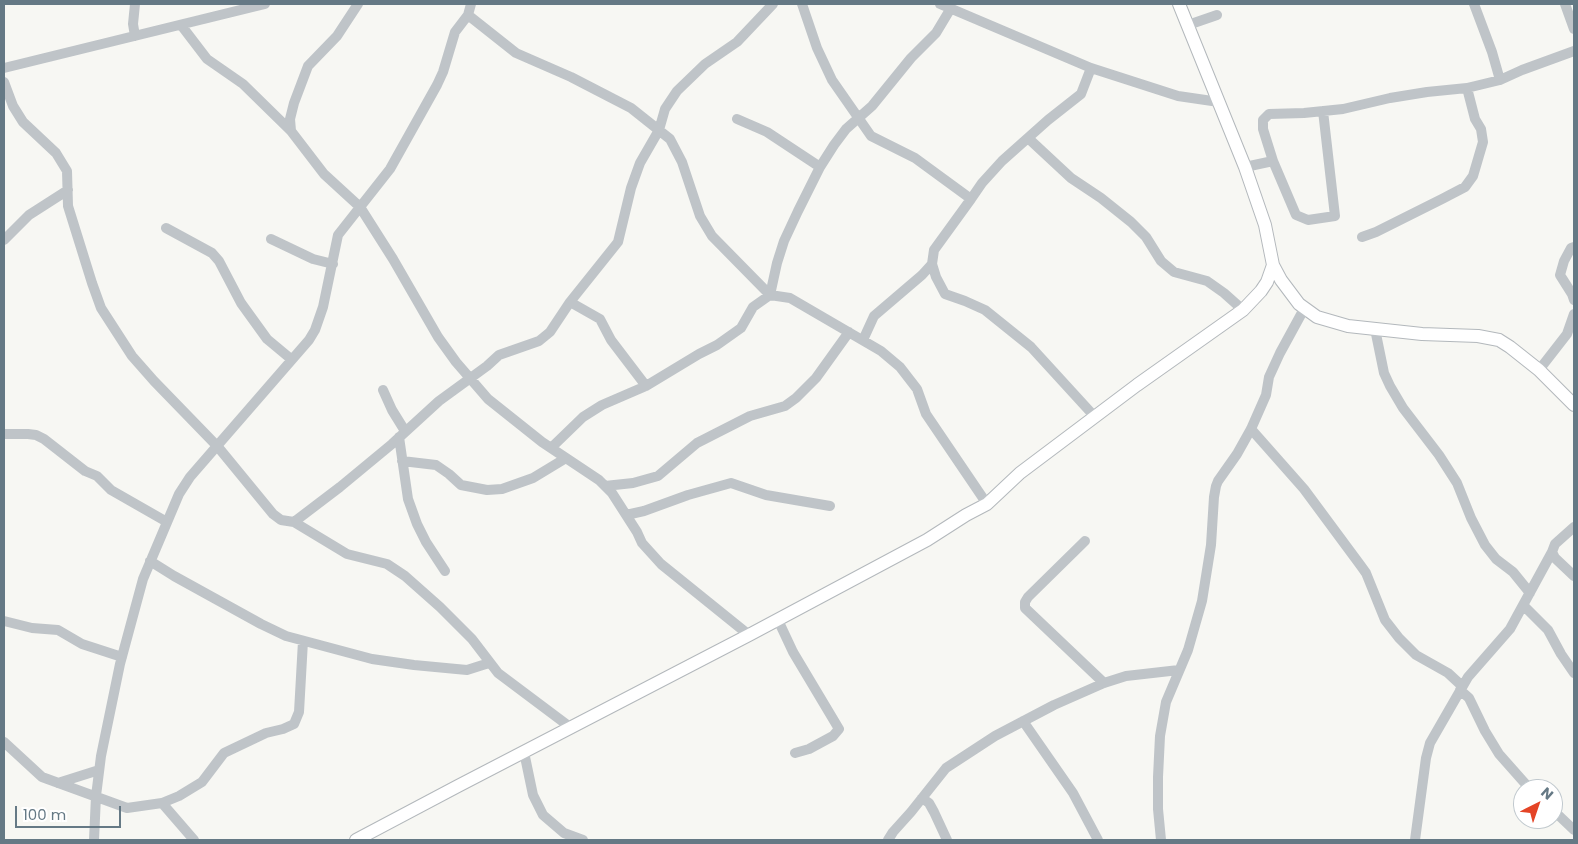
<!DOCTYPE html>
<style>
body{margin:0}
#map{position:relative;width:1578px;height:844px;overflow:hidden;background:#f7f7f3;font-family:Poppins,sans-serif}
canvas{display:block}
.frame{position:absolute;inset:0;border:5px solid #657985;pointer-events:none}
.north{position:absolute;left:1513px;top:779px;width:50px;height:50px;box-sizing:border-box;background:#fff;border:1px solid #c1c9ce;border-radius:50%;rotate:41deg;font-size:14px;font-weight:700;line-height:20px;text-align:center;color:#657985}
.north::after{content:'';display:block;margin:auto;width:18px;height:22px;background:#e44426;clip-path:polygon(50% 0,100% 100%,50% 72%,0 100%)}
.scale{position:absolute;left:15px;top:806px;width:106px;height:22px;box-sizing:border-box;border:2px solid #657985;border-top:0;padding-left:6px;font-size:15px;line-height:18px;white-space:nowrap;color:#657985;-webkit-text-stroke:4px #fff;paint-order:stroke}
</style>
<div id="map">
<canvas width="1578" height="844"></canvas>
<div class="frame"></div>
<div class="north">N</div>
<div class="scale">100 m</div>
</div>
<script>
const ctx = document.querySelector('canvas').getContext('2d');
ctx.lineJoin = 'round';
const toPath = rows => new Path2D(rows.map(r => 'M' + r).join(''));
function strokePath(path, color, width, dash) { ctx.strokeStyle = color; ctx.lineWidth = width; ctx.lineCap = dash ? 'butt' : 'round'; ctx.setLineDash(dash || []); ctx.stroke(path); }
const minor = toPath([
 [358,4,337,36,308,66,294,103,290,119,291,131,324,174,360,207,393,259,438,337,456,362,488,399,542,442,599,480,612,493,637,532,642,543,661,564,749,635],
 [802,4,817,48,832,80,871,136,915,158,971,199,934,250,932,264,922,275,874,316,863,340],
 [940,4,1091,68,1178,96,1219,102],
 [1474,4,1492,52,1500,80,1522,70,1574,51],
 [1565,4,1574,29],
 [468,15,516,53,571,77,631,108,670,139,682,162,700,216,712,236,770,295,790,298,881,351,900,367,917,389,926,414,987,504],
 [181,25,207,59,243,84,291,131],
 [1188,25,1217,15],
 [135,36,133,24,135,4],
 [4,68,265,4],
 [4,82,13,106,23,122,56,153,67,171,68,206,92,283,101,308,132,356,154,381,218,447,273,514,281,520,294,522,340,487,392,444,439,401,487,366,499,355,539,341,550,332,570,302,618,242,631,188,640,163,659,130,665,109,677,91,705,64,737,42,773,4],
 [737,119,767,132,820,167],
 [1028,138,1071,178,1101,198,1131,222,1146,237,1161,261,1174,272,1207,281,1224,293,1243,310],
 [1273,161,1296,215,1308,220,1335,216,1323,111],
 [1245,167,1273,161,1263,129,1263,120,1269,114,1304,113,1343,109,1390,98,1427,92,1467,88,1500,80],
 [971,199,982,183,1002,161,1048,120,1081,94,1091,68],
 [166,228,212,253,219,261,241,303,267,339,291,359],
 [1362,237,1376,232,1442,199,1465,187,1473,176,1483,142,1481,129,1475,119,1467,88],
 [271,239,313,259,333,264],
 [4,240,29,215,68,190],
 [1574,247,1571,248,1564,261,1560,275,1572,294,1574,300],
 [932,264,936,277,945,294,965,301,985,310,1031,347,1095,417],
 [570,302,600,319,611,340,646,386],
 [1375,329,1384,373,1390,386,1403,408,1439,455,1457,483,1471,518,1485,545,1496,559,1513,572,1530,593],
 [1539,370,1567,334,1574,314],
 [383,390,392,410,405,431],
 [1251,429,1304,489,1361,566,1366,573,1385,620,1399,638,1416,655,1448,673,1462,686],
 [4,434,28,434,36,435,44,439,85,471,97,476,111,490,167,522],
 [399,437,408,499,417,524,426,542,445,571],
 [551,448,583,417,602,405,646,386,699,354,717,345,741,328,753,307,770,295,777,263,784,241,798,211,820,167,834,145,846,129,872,106,911,58,936,33,951,8],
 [402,461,436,465,449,474,461,485,487,490,502,489,533,478,566,458],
 [605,486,633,483,658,476,697,443,750,416,785,406,796,398,816,378,849,332],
 [626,515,644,511,688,495,731,483,766,495,830,506],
 [294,522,347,554,387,564,405,576,440,607,472,639,498,673,570,727],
 [1085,541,1028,597,1025,602,1025,608,1104,683],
 [1552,552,1555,558,1574,576],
 [150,561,174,576,261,624,286,636,372,659,414,665,467,670,489,663],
 [1524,606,1548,630,1561,654,1574,673],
 [778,620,793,652,839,729,833,736,809,749,795,753],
 [4,621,32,628,58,630,82,644,122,657],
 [1460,690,1469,698,1485,731,1499,754,1530,789],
 [1023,721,1073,793,1098,840],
 [4,742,42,777,127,808,162,803,179,796,202,782,224,753,266,733,283,729,294,724,299,712,303,641],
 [524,752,533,795,543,815,564,833,583,840],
 [58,783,99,770],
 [922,798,929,803,934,812,947,840],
 [162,803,194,840],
 [1553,810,1574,830],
 [94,840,96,796,101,756,120,664,143,579,179,494,190,477,309,340,315,330,323,307,338,235,390,169,437,85,443,72,455,32,468,15,471,4],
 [888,840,893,832,911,812,946,768,995,736,1054,705,1104,683,1126,676,1179,670],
 [1161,840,1158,809,1158,777,1160,736,1166,702,1188,650,1202,601,1211,545,1214,497,1216,486,1218,481,1237,454,1251,429,1266,395,1269,377,1280,353,1304,309],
 [1415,840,1426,758,1430,743,1468,677,1510,629,1552,552,1555,544,1574,527]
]);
const major = toPath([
 [1273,265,1281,280,1299,304,1317,317,1348,326,1422,334,1478,336,1499,340,1510,347,1539,370,1574,405],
 [356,840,458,786,749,635,927,540,966,515,987,504,1020,473,1137,385,1243,310,1261,291,1267,282,1273,265,1265,225,1245,167,1179,4]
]);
strokePath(major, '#b3b8bc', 14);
strokePath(minor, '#bfc4c8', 10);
strokePath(major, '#fff', 12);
</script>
